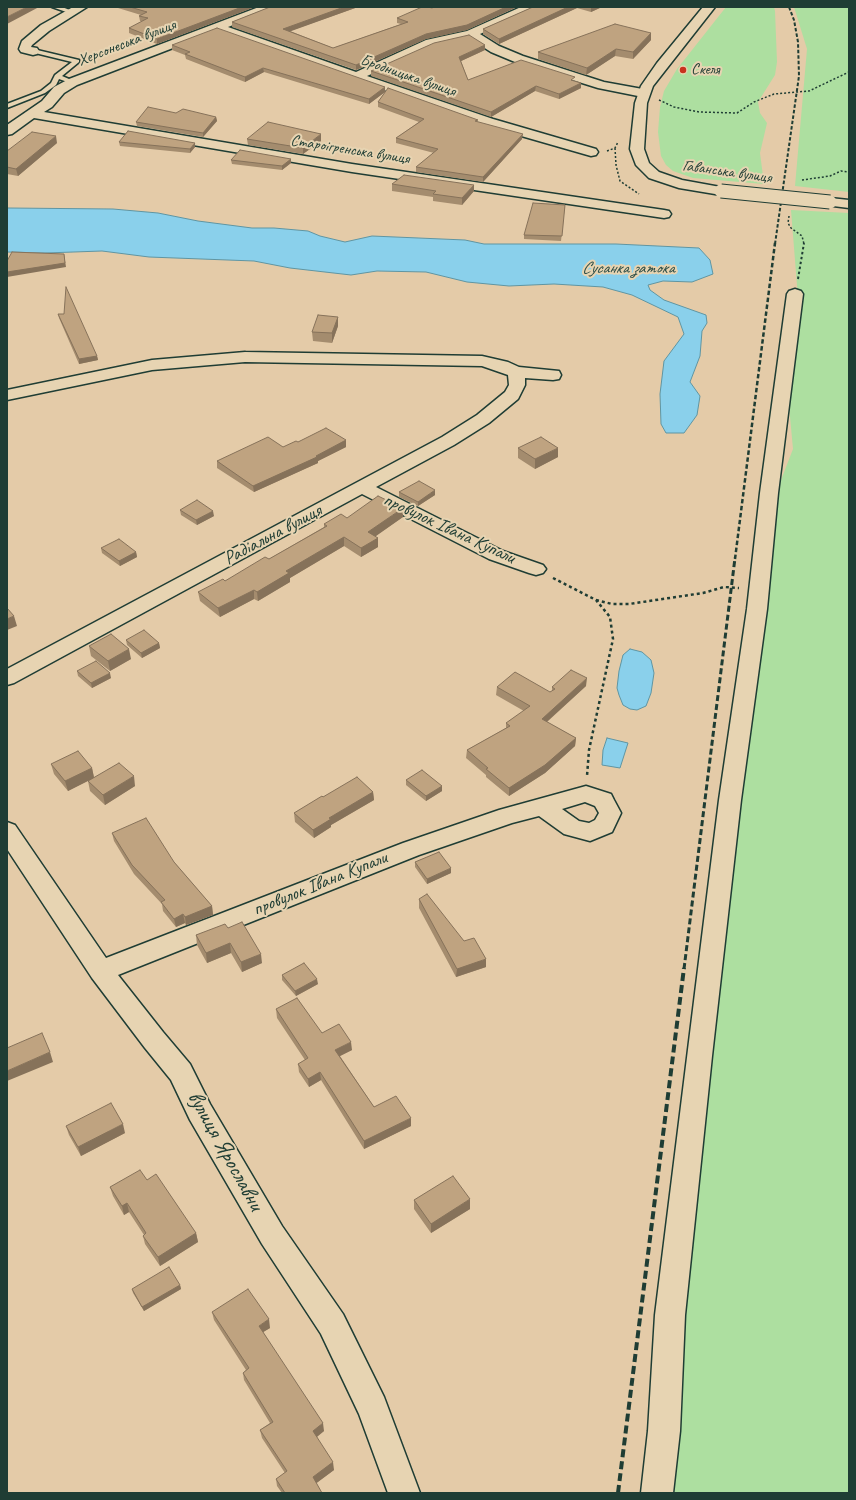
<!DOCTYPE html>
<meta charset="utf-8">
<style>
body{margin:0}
#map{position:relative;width:856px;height:1500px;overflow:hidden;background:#e4cba8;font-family:Caveat,sans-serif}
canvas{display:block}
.frame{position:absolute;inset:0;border:8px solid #1f3d34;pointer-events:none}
</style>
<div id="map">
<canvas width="856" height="1500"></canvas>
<div class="frame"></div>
</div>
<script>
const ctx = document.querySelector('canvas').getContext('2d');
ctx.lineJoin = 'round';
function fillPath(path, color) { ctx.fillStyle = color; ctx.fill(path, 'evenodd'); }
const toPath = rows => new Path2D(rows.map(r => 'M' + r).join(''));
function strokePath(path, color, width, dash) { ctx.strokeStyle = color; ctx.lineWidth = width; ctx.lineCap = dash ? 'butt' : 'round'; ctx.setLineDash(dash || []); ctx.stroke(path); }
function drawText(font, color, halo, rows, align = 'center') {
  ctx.font = font + ' Caveat,sans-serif'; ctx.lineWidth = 4; ctx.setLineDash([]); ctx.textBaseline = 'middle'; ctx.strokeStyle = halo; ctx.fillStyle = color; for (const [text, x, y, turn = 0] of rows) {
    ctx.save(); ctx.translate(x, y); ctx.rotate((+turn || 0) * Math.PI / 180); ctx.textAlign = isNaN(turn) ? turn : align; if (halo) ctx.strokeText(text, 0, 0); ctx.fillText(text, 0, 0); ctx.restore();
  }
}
const green = toPath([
 [726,7,774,7,775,11,777,62,775,75,758,102,760,113,767,123,760,153,764,184,693,178,673,171,666,165,661,156,658,132,660,107,664,91,677,69],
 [794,7,849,7,849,192,795,186,807,49],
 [791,210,849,213,849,1493,668,1493,690,1227,776,493,793,449,789,406,798,298]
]);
const water = toPath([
 [7,208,113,209,158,213,198,221,252,228,274,228,308,231,320,236,345,242,372,236,465,240,484,244,616,244,699,248,710,260,713,274,692,282,663,281,648,285,650,290,664,300,706,315,707,323,702,331,700,356,690,382,700,396,697,415,684,433,666,433,661,424,660,394,664,361,684,334,678,317,632,295,603,287,554,284,509,286,467,282,426,272,377,271,351,275,290,268,254,261,149,257,102,251,45,253,7,252,7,208],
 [630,649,642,652,651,660,654,673,651,693,646,706,637,710,630,709,623,705,619,695,617,688,619,671,623,655,630,649],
 [607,738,628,743,620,768,602,765,603,750,607,738]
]);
const pathFar2 = toPath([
 [659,100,674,107,699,112,737,113,754,102,774,94,809,91,849,72],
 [615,148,616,165,620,181,639,194],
 [607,151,615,148,618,142],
 [802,180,830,176,841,171,849,172],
 [789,216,788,223,791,228,802,236,804,244]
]);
const pathFar1 = toPath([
 [798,279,804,243]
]);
const path = toPath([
 [553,578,596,600,610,617,613,639,589,750,587,776],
 [596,600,612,604,629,604,703,593,724,587,739,588]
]);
const service = toPath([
 [52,7,62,7,75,12,72,14,52,7],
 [33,49,79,60,79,62,62,76,76,82,73,84,59,79,56,85,45,93,7,108,7,104,41,91,51,83,55,75,72,62,31,52,30,51,33,49]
]);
const minor = toPath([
 [73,7,87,7,49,31,32,45,31,47,37,48,39,51,37,54,33,55,21,52,19,49,22,41,41,25,73,7],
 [259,7,276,7,274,9,228,27,356,72,426,40,467,31,521,7,537,7,535,9,480,34,499,46,523,56,604,82,648,90,649,93,648,96,643,97,598,88,515,62,491,52,469,38,434,46,367,76,493,119,596,149,598,152,596,155,591,156,483,125,217,31,77,85,64,93,52,107,44,112,352,164,664,210,669,211,671,214,669,217,664,218,352,172,34,118,12,134,7,135,7,125,42,101,54,87,69,79,259,7],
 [795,289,801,291,803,294,778,493,767,609,741,800,712,1056,685,1315,680,1431,673,1493,641,1493,648,1431,655,1315,719,800,747,609,760,493,787,294,789,291,795,289],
 [245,352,482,356,508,362,519,367,559,371,561,375,559,379,553,380,525,378,525,385,518,399,489,423,454,445,376,487,503,551,543,565,546,569,543,573,536,575,529,573,489,559,362,494,14,683,7,685,7,669,442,437,477,415,505,392,509,385,508,375,482,366,245,362,152,370,7,400,7,390,152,360,245,352],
 [586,786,611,794,614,800,621,813,612,832,590,841,564,834,539,816,512,823,419,855,118,975,163,1032,190,1064,210,1104,282,1226,343,1314,384,1397,420,1493,388,1493,359,1414,321,1334,262,1244,190,1120,171,1080,145,1048,92,978,7,849,7,822,15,825,106,958,403,843,499,810,586,786],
 [585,802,595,806,599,813,595,820,589,823,579,821,562,809,585,802]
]);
const tertiary = toPath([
 [703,7,715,7,653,86,647,103,644,149,649,163,659,172,682,180,726,188,728,191,726,194,721,195,679,188,649,178,636,165,630,149,635,103,641,86,657,63,703,7],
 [830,198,849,200,849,208,825,205,823,202,825,199,830,198]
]);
const railFar3 = toPath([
 [775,244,799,76,798,42,794,20,789,7]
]);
const railFar2 = toPath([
 [735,559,775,243]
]);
const railFar1 = toPath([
 [684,969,735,558]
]);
const rail = toPath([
 [618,1493,684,968]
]);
const tertiaryBridge = toPath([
 [721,191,830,202]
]);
const wall = toPath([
 [118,7,255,7,157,44,129,33,129,28,142,21,140,21,139,16,141,15,118,8],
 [270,7,358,7,290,31,333,48,401,24,397,23,397,18,434,7,517,7,467,30,426,39,356,70,232,27,232,22],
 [533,7,602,7,591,12,577,8,499,44,483,34,483,29],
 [651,40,633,59,615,56,586,75,538,59,538,52],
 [172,45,385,87,385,92,478,122,522,139,483,182,416,172,416,167,434,153,396,143,396,138,419,122,378,107,378,102,385,92,369,104,264,72,245,82,186,59,185,55,172,50],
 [485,50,461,61,468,80,574,81,581,83,581,88,559,99,535,91,491,117,371,76,371,71],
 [176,113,216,117,217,121,203,137,137,126,136,122],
 [247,139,321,141,303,154,248,145],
 [119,142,195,147,190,153,120,146],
 [57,143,18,176,7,174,7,151],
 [291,159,291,163,282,170,232,164,231,160],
 [392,184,474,191,462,205,433,201,433,197,392,191],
 [565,205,561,241,524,239,524,235],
 [58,314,64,314,97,356,98,360,79,364,59,318],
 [338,317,338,326,332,343,313,341,312,332],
 [346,440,346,447,318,461,318,463,254,492,217,468,217,461,283,447,298,442],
 [518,448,558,457,535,469,518,458],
 [399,492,435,495,418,506,399,497],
 [180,510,214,516,197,525,181,515],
 [403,517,375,536,378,538,378,547,361,557,344,546,290,578,290,582,258,601,254,599,220,617,200,601,198,592,225,581,269,559,324,527,324,524,347,518],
 [101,548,136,552,137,557,120,566,102,553],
 [126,640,159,643,160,648,142,658,127,645],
 [89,646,131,659,110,671,91,656],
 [77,671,111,678,92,688,78,676],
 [586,686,547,722,576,738,575,746,545,773,509,796,486,777,486,775,466,758,467,750,506,728,506,723,524,711,496,695,497,687,550,692,552,691,552,687],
 [51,764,92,768,94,777,135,786,105,805,90,791,88,781,89,780,68,791,54,774],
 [406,780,442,786,442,791,426,801,406,785],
 [373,792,374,800,331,825,331,827,314,838,295,822,294,813,323,797],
 [112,833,174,862,212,906,213,915,186,925,185,923,176,927,163,911,162,904,134,874,114,841],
 [415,862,451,873,427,884,415,867],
 [419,899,464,941,486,967,456,977,419,908],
 [228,928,262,963,242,972,231,953,207,963,197,945,196,935],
 [282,975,318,984,296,996,282,980],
 [276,1009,322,1033,352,1050,340,1056,374,1107,411,1126,364,1149,321,1080,309,1087,299,1072,298,1064,305,1060,277,1018],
 [66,1126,125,1133,81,1156,69,1135],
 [147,1180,196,1233,198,1242,160,1266,145,1244,143,1236,144,1235,129,1212,124,1215,113,1196,110,1187],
 [414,1200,470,1209,431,1233,414,1209],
 [180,1285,181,1289,144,1311,133,1293,132,1289],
 [212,1312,270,1328,263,1332,324,1431,317,1437,334,1470,316,1483,322,1493,282,1493,277,1486,276,1479,285,1473,262,1438,260,1430,270,1423,244,1380,243,1373,246,1370,214,1320]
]);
const shadedWall = toPath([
 [27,7,39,7,7,24,7,17],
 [242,7,255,7,157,44,157,39],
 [344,7,358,7,283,34,283,29],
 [506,7,517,7,467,30,426,39,356,70,356,65,426,34],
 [568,7,577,7,577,8,499,44,499,39],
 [591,7,602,7,591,12],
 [651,33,651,40,633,59,633,52],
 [485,45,485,50,459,62,459,57],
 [616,49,615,56,586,75,587,68],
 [263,68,264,72,245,82,245,77],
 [581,83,581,88,559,99,559,94],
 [536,86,535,91,491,117,491,112],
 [385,87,385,92,369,104,369,99],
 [216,117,217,121,203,137,203,133],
 [321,134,321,141,303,154,303,148],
 [523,134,522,139,483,182,483,177],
 [56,136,57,143,18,176,16,169],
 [195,143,195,147,190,153,190,149],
 [291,159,291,163,282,170,282,166],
 [474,185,474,191,462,205,462,198],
 [64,254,66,267,7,277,7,272],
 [338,317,338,326,332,343,332,333],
 [97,356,98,360,79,364,79,359],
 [346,440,346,447,318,461,318,463,254,492,253,486,316,456],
 [558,448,558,457,535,469,535,459],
 [435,490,435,495,418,506,418,502],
 [403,508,403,517,369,541,368,532],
 [213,511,214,516,197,525,196,520],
 [344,537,344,546,290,578,290,582,258,601,257,592,286,571],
 [378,538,378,547,361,557,361,548],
 [136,552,137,557,120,566,119,561],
 [254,590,254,599,220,617,218,608],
 [14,616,17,626,7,630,7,619],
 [159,643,160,648,142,658,141,653],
 [129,649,131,659,110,671,108,661],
 [110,673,111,678,92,688,91,683],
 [587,678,586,686,541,727,542,719],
 [576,738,575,746,545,773,509,796,509,788],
 [92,768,94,778,68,791,65,781],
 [134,776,135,786,105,805,103,795],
 [442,786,442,791,426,801,426,796],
 [373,792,374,800,331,825,331,827,314,838,313,830,329,818],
 [451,868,451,873,427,884,427,879],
 [212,906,213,915,186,925,185,917],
 [183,914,185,923,176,927,174,919],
 [230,943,231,953,207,963,206,953],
 [261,954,262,963,242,972,241,962],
 [486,959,486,967,456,977,457,969],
 [317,979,318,984,296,996,295,991],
 [351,1042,352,1050,336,1058,335,1050],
 [50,1052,53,1062,7,1081,7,1071],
 [320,1072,321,1080,309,1087,308,1079],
 [411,1118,411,1126,364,1149,364,1141],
 [123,1124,125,1133,81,1156,78,1147],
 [470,1199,470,1209,431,1233,431,1224],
 [127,1203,129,1212,124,1215,122,1206],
 [196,1233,198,1242,160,1266,158,1257],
 [180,1285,181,1289,144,1311,142,1307],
 [269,1319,270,1328,260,1334,259,1326],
 [323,1423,324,1431,314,1439,313,1431],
 [333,1462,334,1470,314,1485,313,1477]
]);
const building = toPath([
 [7,7,27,7,7,17,7,7],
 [130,7,242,7,157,39,129,28,148,18,139,16,147,12,130,7],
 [270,7,344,7,283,29,333,48,408,22,397,18,422,7,428,7,432,8,434,7,506,7,467,25,426,34,356,65,232,22,270,7],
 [533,7,568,7,499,39,483,29,533,7],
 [615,24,651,33,633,52,616,49,587,68,538,52,615,24],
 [217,28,385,87,369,99,263,68,245,77,185,54,190,52,172,45,217,28],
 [469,35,485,45,459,57,468,80,521,60,575,77,571,80,581,83,559,94,536,86,491,112,371,71,434,43,469,35],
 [388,88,478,120,475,121,523,134,483,177,416,167,438,149,396,138,424,119,378,102,388,88],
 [148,107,176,113,183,109,216,117,203,133,136,122,148,107],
 [268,122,321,134,303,148,247,139,268,122],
 [128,131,195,143,190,149,119,142,128,131],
 [32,132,56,136,16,169,7,167,7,151,32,132],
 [240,150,291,159,282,166,231,160,240,150],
 [404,175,474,185,462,198,433,194,436,191,392,184,404,175],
 [533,203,565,205,562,236,524,235,533,203],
 [12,252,64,254,65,263,7,272,7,261,12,252],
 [66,287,97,356,79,359,58,314,64,314,66,287],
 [318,315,338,317,332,333,312,332,318,315],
 [326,428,346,440,316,456,317,457,253,486,217,461,268,437,283,447,296,441,298,442,326,428],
 [541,437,558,448,535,459,518,448,541,437],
 [419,481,435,490,418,502,399,492,419,481],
 [378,496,403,508,368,532,378,538,361,548,344,537,286,571,289,573,257,592,254,590,218,608,198,592,223,579,225,581,265,557,269,559,327,526,324,524,341,514,347,518,378,496],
 [197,500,213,511,196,520,180,510,197,500],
 [119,539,136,552,119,561,101,548,119,539],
 [7,608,14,616,7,619,7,608],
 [144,630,159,643,141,653,126,640,144,630],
 [111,634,129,649,108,661,89,646,111,634],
 [96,661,110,673,91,683,77,671,96,661],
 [571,670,587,678,542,719,576,738,545,765,509,788,486,769,488,768,467,750,510,726,506,723,530,706,497,687,515,672,550,692,555,689,552,687,571,670],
 [78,751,92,768,65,781,51,764,78,751],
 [119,763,134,776,103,795,88,781,119,763],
 [422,770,442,786,426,796,406,780,422,770],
 [357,777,373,792,329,818,331,819,313,830,294,813,322,796,323,797,357,777],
 [146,818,174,862,212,906,185,917,183,914,174,919,161,902,165,900,132,865,112,833,146,818],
 [439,852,451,868,427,879,415,862,439,852],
 [427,894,464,941,474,938,486,959,457,969,419,899,427,894],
 [242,922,261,954,241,962,230,943,206,953,196,935,225,924,228,928,242,922],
 [304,963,317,979,295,991,282,975,304,963],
 [297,998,322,1033,339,1024,351,1042,335,1050,374,1107,396,1096,411,1118,364,1141,320,1072,308,1079,298,1064,308,1058,276,1009,297,998],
 [42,1033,50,1052,7,1071,7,1048,42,1033],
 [111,1103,123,1124,78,1147,66,1126,111,1103],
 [140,1170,147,1180,156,1174,196,1233,158,1257,143,1236,146,1233,127,1203,122,1206,110,1187,140,1170],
 [453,1176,470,1199,431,1224,414,1200,453,1176],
 [169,1267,180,1285,142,1307,132,1289,169,1267],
 [248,1289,269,1319,259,1326,323,1423,313,1431,333,1462,313,1477,322,1493,285,1493,276,1479,287,1471,260,1430,273,1422,243,1373,249,1368,212,1312,248,1289]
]);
const markers = [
 [683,70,4,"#c8321e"]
];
const farStreetnames = [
 ["Херсонеська вулиця",127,43,-21],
 ["Бродницька вулиця",408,76,19],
 ["Староігренська вулиця",350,150,9],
 ["Гаванська вулиця",727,172,8]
];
const farPoinames = [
 ["Скеля",691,70]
];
const farWaternames = [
 ["Сусанка затока",628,269]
];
const streetNames = [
 ["провулок Івана Купали",449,529,25],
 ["Радіальна вулиця",273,535,-28],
 ["провулок Івана Купали",320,884,-22]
];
const nearStreetnames = [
 ["вулиця Ярославни",225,1151,61]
];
fillPath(green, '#addfa0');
fillPath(water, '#8ad0eb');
strokePath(water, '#5f95a2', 1);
strokePath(service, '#1f3d34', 3);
strokePath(minor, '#1f3d34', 3);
strokePath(tertiary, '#1f3d34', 3);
strokePath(pathFar2, '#1f3d34', 1.5, [2, 2]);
strokePath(pathFar1, '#1f3d34', 2, [2.5, 2.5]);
strokePath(path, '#1f3d34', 2.5, [3, 3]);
fillPath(service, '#e7d4b2');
fillPath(minor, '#e7d4b2');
fillPath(tertiary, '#e7d4b2');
strokePath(railFar3, '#1f3d34', 2, [3.5, 2]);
strokePath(railFar2, '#1f3d34', 2.5, [4.5, 2.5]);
strokePath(railFar1, '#1f3d34', 3, [6, 3]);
strokePath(rail, '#1f3d34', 4, [8, 4]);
strokePath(tertiaryBridge, '#1f3d34', 15, []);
strokePath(tertiaryBridge, '#e7d4b2', 13);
fillPath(wall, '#a48c6e');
fillPath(shadedWall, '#86725a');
fillPath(building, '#bfa380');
strokePath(building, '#86725a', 1);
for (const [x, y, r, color] of markers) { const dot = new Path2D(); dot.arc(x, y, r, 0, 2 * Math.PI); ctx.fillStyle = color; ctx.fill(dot); strokePath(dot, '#e7d4b2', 1.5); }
drawText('16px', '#1f3d34', '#e7d4b2', farStreetnames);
drawText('16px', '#1f3d34', '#e7d4b2', farPoinames, 'left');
drawText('italic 17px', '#2a4c46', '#e7d4b2', farWaternames);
drawText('19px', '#1f3d34', '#e7d4b2', streetNames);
drawText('23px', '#1f3d34', '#e7d4b2', nearStreetnames);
</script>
